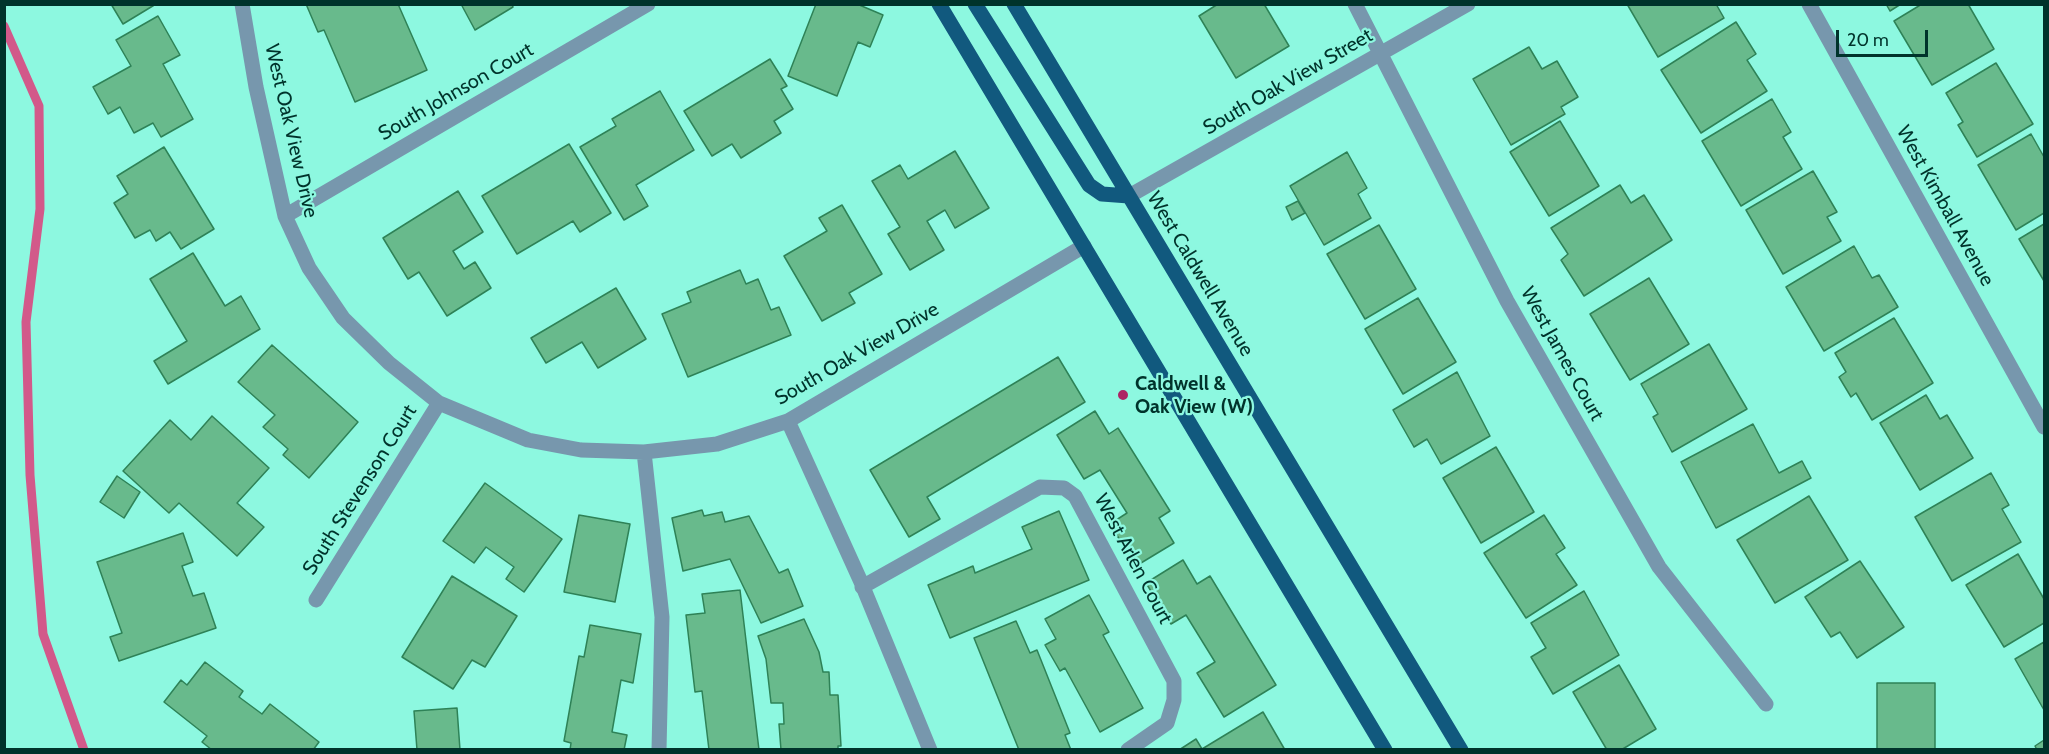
<!DOCTYPE html>
<style>
body{margin:0}
#map{position:relative;width:2049px;height:754px;overflow:hidden;background:#8df8e0;font-family:Cabin,sans-serif}
canvas{display:block}
.frame{position:absolute;inset:0;border:6px solid #00332b;pointer-events:none}
.scale{position:absolute;left:1836px;top:30px;width:92px;height:27px;box-sizing:border-box;border:3px solid #00332b;border-top:0;padding-left:8px;font-size:18px;line-height:21px;white-space:nowrap;color:#00332b;-webkit-text-stroke:4px #8df8e0;paint-order:stroke}
</style>
<div id="map">
<canvas width="2049" height="754"></canvas>
<div class="frame"></div>
<div class="scale">20 m</div>
</div>
<script>
const ctx = document.querySelector('canvas').getContext('2d');
ctx.lineJoin = 'round';
const toPath = rows => new Path2D(rows.map(r => 'M' + r).join(''));
function strokePath(path, color, width, dash) { ctx.strokeStyle = color; ctx.lineWidth = width; ctx.lineCap = dash ? 'butt' : 'round'; ctx.setLineDash(dash || []); ctx.stroke(path); }
function fillPath(path, color) { ctx.fillStyle = color; ctx.fill(path, 'evenodd'); }
function drawText(font, color, halo, rows, align = 'center') {
  ctx.font = font + ' Cabin,sans-serif'; ctx.lineWidth = 4.5; ctx.setLineDash([]); ctx.textBaseline = 'middle'; ctx.strokeStyle = halo; ctx.fillStyle = color; for (const [text, x, y, turn = 0] of rows) {
    ctx.save(); ctx.translate(x, y); ctx.rotate((+turn || 0) * Math.PI / 180); ctx.textAlign = isNaN(turn) ? turn : align; if (halo) ctx.strokeText(text, 0, 0); ctx.fillText(text, 0, 0); ctx.restore();
  }
}
const stream = toPath([
 [4,26,39,106,40,209,26,322,30,475,43,634,84,750]
]);
const building = toPath([
 [111,4,156,4,123,24,111,4],
 [306,4,398,4,427,70,355,102,324,30,318,32,306,4],
 [461,4,512,4,513,7,475,30,461,4],
 [816,4,857,4,883,15,870,47,858,42,837,96,788,76,816,4],
 [1218,4,1264,4,1289,46,1236,78,1199,16,1218,4],
 [1627,4,1716,4,1724,18,1658,57,1627,4],
 [1886,4,1901,4,1890,11,1886,4],
 [1922,4,1968,4,1994,49,1932,85,1894,21,1922,4],
 [158,16,180,55,163,64,193,119,161,137,153,123,134,133,120,107,108,114,93,87,131,66,116,40,158,16],
 [1736,22,1756,54,1747,60,1767,91,1701,133,1661,70,1736,22],
 [1529,47,1542,69,1557,61,1578,97,1561,107,1565,114,1511,145,1473,79,1529,47],
 [770,59,787,86,781,89,793,109,774,121,781,133,741,158,732,144,712,156,684,111,770,59],
 [1996,63,2033,124,1977,157,1958,125,1963,122,1946,93,1996,63],
 [660,91,694,150,636,185,648,206,624,220,580,147,616,126,612,119,660,91],
 [1772,99,1791,132,1783,137,1802,169,1741,206,1702,141,1772,99],
 [1560,121,1599,186,1549,216,1510,152,1560,121],
 [2031,134,2044,157,2044,213,2016,230,1978,165,2031,134],
 [569,144,611,213,580,232,573,221,517,254,482,196,569,144],
 [164,147,214,229,181,249,170,232,156,241,150,230,135,238,114,203,128,194,117,176,164,147],
 [955,151,989,208,955,228,945,210,927,221,944,250,910,270,888,234,900,227,872,181,900,165,908,179,955,151],
 [1347,152,1367,188,1358,194,1371,218,1324,245,1290,186,1347,152],
 [1813,171,1837,212,1827,217,1841,241,1783,274,1746,210,1813,171],
 [1620,185,1631,203,1644,195,1672,240,1584,296,1561,260,1568,254,1551,228,1620,185],
 [458,191,483,232,453,251,464,269,475,262,491,288,447,316,419,272,408,279,383,238,458,191],
 [1298,201,1305,213,1292,220,1286,207,1298,201],
 [842,205,882,274,849,293,855,303,822,321,784,256,827,231,819,218,842,205],
 [2044,224,2044,281,2019,239,2044,224],
 [1379,225,1416,289,1365,319,1327,254,1379,225],
 [1854,246,1872,278,1879,275,1898,307,1824,351,1786,287,1854,246],
 [193,253,225,306,241,296,260,329,168,384,154,361,187,341,150,279,193,253],
 [740,270,746,284,758,279,771,310,779,307,791,335,688,377,662,314,691,302,687,292,740,270],
 [1649,278,1689,344,1630,380,1590,314,1649,278],
 [616,288,646,339,598,368,582,342,546,363,531,338,616,288],
 [1418,298,1456,362,1403,394,1365,329,1418,298],
 [1894,318,1933,383,1872,420,1856,393,1851,397,1839,377,1846,372,1835,353,1894,318],
 [1709,344,1747,409,1672,452,1653,417,1658,414,1641,384,1709,344],
 [272,345,358,422,309,478,283,455,288,449,263,427,275,415,238,382,272,345],
 [1058,357,1085,402,927,497,940,519,909,537,870,470,1058,357],
 [1457,372,1490,436,1441,464,1427,439,1414,447,1393,410,1457,372],
 [1926,395,1940,419,1947,415,1973,458,1920,490,1880,423,1926,395],
 [1095,411,1109,434,1118,428,1170,511,1159,518,1174,543,1136,566,1110,524,1127,513,1100,470,1084,479,1057,435,1095,411],
 [212,416,269,468,237,503,264,527,237,556,179,503,169,513,123,471,170,420,191,440,212,416],
 [1753,424,1779,473,1802,461,1811,478,1716,528,1681,462,1753,424],
 [1496,447,1534,512,1481,543,1443,478,1496,447],
 [1991,473,2009,505,2002,509,2021,542,1952,581,1915,517,1991,473],
 [117,476,140,492,124,518,100,502,117,476],
 [485,483,562,539,524,592,506,579,514,567,486,547,474,563,443,541,485,483],
 [1809,496,1848,560,1775,603,1737,540,1809,496],
 [702,510,704,516,722,512,725,522,749,516,779,573,788,569,803,606,761,623,730,559,683,571,672,518,702,510],
 [1059,511,1089,580,950,638,928,585,973,566,975,573,1032,549,1022,527,1059,511],
 [579,515,630,524,615,602,564,592,579,515],
 [1544,515,1565,548,1556,554,1577,585,1526,618,1484,553,1544,515],
 [183,533,193,562,182,566,193,596,204,593,216,628,119,661,110,637,122,633,97,562,183,533],
 [2018,554,2044,599,2044,623,2004,647,1966,585,2018,554],
 [1183,560,1197,584,1210,576,1276,685,1224,717,1197,673,1215,662,1186,615,1171,624,1146,583,1183,560],
 [1860,561,1904,627,1857,658,1840,632,1831,637,1805,597,1860,561],
 [452,576,517,616,485,667,472,660,453,689,402,657,452,576],
 [740,590,759,750,709,750,702,691,695,692,686,615,705,613,702,594,740,590],
 [1584,591,1619,655,1553,694,1531,657,1546,648,1531,623,1584,591],
 [1089,595,1109,632,1103,635,1143,708,1100,732,1065,668,1060,671,1045,645,1056,639,1045,619,1089,595],
 [804,619,819,652,823,672,829,672,830,695,838,695,841,746,838,746,838,750,781,750,779,724,784,724,783,703,771,703,766,659,758,636,804,619],
 [1016,621,1030,653,1037,650,1070,733,1065,735,1071,750,1019,750,974,638,1016,621],
 [590,625,641,634,633,683,621,680,612,732,627,735,624,750,570,750,571,743,564,741,579,656,584,657,590,625],
 [2044,642,2044,710,2015,659,2044,642],
 [205,662,243,691,239,697,262,714,270,704,319,742,313,750,212,750,202,742,207,736,164,702,181,680,187,685,205,662],
 [1619,665,1656,729,1621,750,1607,750,1573,692,1619,665],
 [1877,683,1935,683,1935,750,1877,750,1877,683],
 [457,708,460,750,417,750,414,711,457,708],
 [1263,712,1285,750,1179,750,1196,739,1202,749,1263,712],
 [2044,740,2044,750,2037,750,2035,746,2044,740]
]);
const street = toPath([
 [242,4,256,87,285,216,309,268,343,318,389,363,439,403,528,440,581,450,644,452,717,444,788,421,1084,246],
 [1355,4,1507,301,1659,567,1766,704],
 [1809,4,2044,427],
 [1129,196,1468,4],
 [285,216,648,4],
 [788,421,861,582,930,750],
 [644,452,662,617,659,750],
 [862,587,1040,487,1064,488,1075,496,1174,681,1174,700,1167,723,1128,750],
 [316,600,439,403]
]);
const primary = toPath([
 [939,4,1385,750],
 [975,4,1089,185,1102,194,1129,196],
 [1014,4,1461,750]
]);
const markers = [
 [1123,395,6,"#ad2364"]
];
const streetNames = [
 ["South Oak View Street",1288,82,-30],
 ["South Johnson Court",456,92,-30],
 ["West Oak View Drive",291,131,77],
 ["West Kimball Avenue",1945,206,61],
 ["West Caldwell Avenue",1200,274,59],
 ["South Oak View Drive",857,354,-30],
 ["West James Court",1562,354,61],
 ["South Stevenson Court",360,490,-58],
 ["West Arlen Court",1133,559,62]
];
const poiNames = [
 ["Caldwell &",1135,384],
 ["Oak View (W)",1135,407]
];
strokePath(stream, '#d2598a', 9);
fillPath(building, '#68ba8c');
strokePath(building, '#2e8257', 1.5);
strokePath(street, '#7797ad', 15);
strokePath(primary, '#11597e', 15);
for (const [x, y, r, color] of markers) { const dot = new Path2D(); dot.arc(x, y, r, 0, 2 * Math.PI); ctx.fillStyle = color; ctx.fill(dot); strokePath(dot, '#8df8e0', 2); }
drawText('20px', '#00332b', '#8df8e0', streetNames);
drawText('bold 20px', '#00332b', '#8df8e0', poiNames, 'left');
</script>
